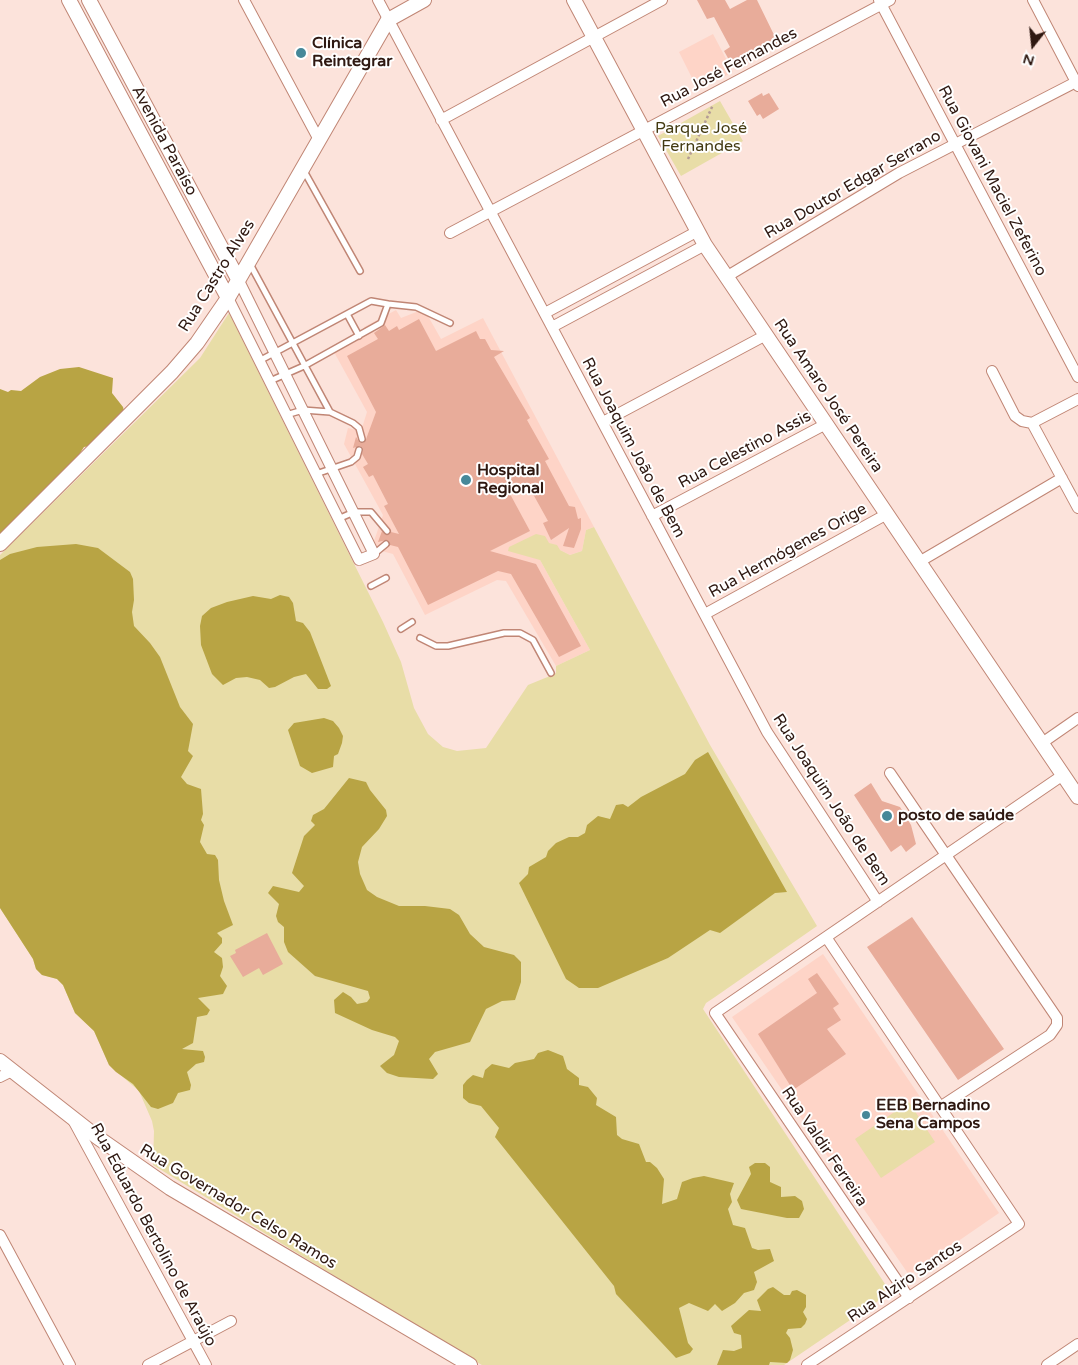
<!DOCTYPE html>
<meta charset="utf-8">
<style>
body{margin:0}
#map{position:relative;width:1078px;height:1365px;overflow:hidden;background:#fce3db;font-family:"Varela Round",sans-serif}
canvas{display:block}
.north{position:absolute;left:1008px;top:20px;width:50px;height:50px;-webkit-text-stroke:4px #fff;paint-order:stroke;rotate:196deg;font-size:14px;font-weight:700;line-height:20px;text-align:center;color:#2e1811}
.north::after{content:'';display:block;margin:auto;width:18px;height:22px;background:#2e1811;clip-path:polygon(50% 0,100% 100%,50% 72%,0 100%)}
</style>
<div id="map">
<canvas width="1078" height="1365"></canvas>
<div class="north">N</div>
</div>
<script>
const ctx = document.querySelector('canvas').getContext('2d');
ctx.lineJoin = 'round';
function fillPath(path, color) { ctx.fillStyle = color; ctx.fill(path, 'evenodd'); }
const toPath = rows => new Path2D(rows.map(r => 'M' + r).join(''));
function strokePath(path, color, width, dash) { ctx.strokeStyle = color; ctx.lineWidth = width; ctx.lineCap = dash ? 'butt' : 'round'; ctx.setLineDash(dash || []); ctx.stroke(path); }
function drawText(font, color, halo, rows, align = 'center') {
  ctx.font = font + ' "Varela Round",sans-serif'; ctx.lineWidth = 4; ctx.setLineDash([]); ctx.textBaseline = 'middle'; ctx.strokeStyle = halo; ctx.fillStyle = color; for (const [text, x, y, turn = 0] of rows) {
    ctx.save(); ctx.translate(x, y); ctx.rotate((+turn || 0) * Math.PI / 180); ctx.textAlign = isNaN(turn) ? turn : align; if (halo) ctx.strokeText(text, 0, 0); ctx.fillText(text, 0, 0); ctx.restore();
  }
}
const built = toPath([
 [713,34,733,72,698,90,679,52],
 [424,309,441,339,483,318,594,527,586,530,582,551,570,555,560,550,540,560,590,650,556,666,506,581,497,580,425,615,393,554,378,550,374,541,383,515,344,444,348,428,361,431,367,412,334,352,367,334,364,327,396,310,401,318],
 [823,954,999,1213,909,1275,732,1017]
]);
const green = toPath([
 [720,101,743,141,681,176,658,136],
 [229,313,383,622,401,662,414,708,428,734,443,747,457,751,486,748,528,685,550,676,556,673,556,666,590,650,540,560,508,551,509,547,536,534,545,536,549,543,557,545,560,550,570,555,582,551,586,530,594,527,710,745,817,926,715,997,706,1003,703,1009,885,1284,884,1297,784,1365,482,1365,464,1355,153,1165,154,1131,152,1121,139,1091,109,1065,94,1031,75,1013,63,985,57,979,42,975,36,969,33,959,0,908,0,555,200,358],
 [909,1102,935,1142,881,1178,855,1139]
]);
const forest = toPath([
 [79,367,113,378,112,393,123,407,124,411,90,446,84,447,73,464,0,537,0,389,8,392,11,390,21,391,40,377,60,369],
 [76,544,98,548,130,572,133,579,134,600,132,612,134,626,150,643,160,657,180,707,193,724,188,751,193,756,181,777,187,784,201,789,203,814,201,820,204,825,200,842,207,854,215,855,218,860,219,880,224,901,233,925,217,933,222,938,222,943,214,952,222,958,223,967,220,976,227,986,223,994,198,998,210,1010,207,1015,197,1017,193,1043,182,1049,203,1051,205,1057,204,1062,196,1064,187,1072,191,1085,190,1090,178,1093,173,1103,158,1109,151,1107,133,1084,116,1072,109,1065,94,1031,75,1013,63,985,57,979,42,975,36,969,33,959,0,908,0,560,10,554,37,547],
 [280,595,289,597,293,603,296,621,303,623,310,632,331,686,327,689,318,689,306,674,294,677,275,687,269,688,260,680,247,677,236,678,223,685,212,674,201,645,200,626,202,616,211,608,227,602,253,596,271,599],
 [324,718,333,721,339,728,343,736,342,743,338,754,334,756,333,767,312,773,300,766,288,730,294,723],
 [708,752,787,892,775,893,720,933,710,930,668,958,598,988,579,988,566,979,519,883,528,874,529,867,546,857,548,851,556,843,569,837,578,837,585,833,587,825,598,816,610,819,616,805,623,804,628,807,641,797,685,774,695,760],
 [349,778,366,782,370,790,386,810,387,816,379,829,362,847,358,862,360,874,367,890,377,897,399,906,425,906,450,909,459,915,470,934,484,947,514,955,521,962,521,982,515,1000,502,1001,486,1009,470,1042,435,1052,429,1059,438,1074,433,1079,399,1077,387,1073,380,1066,394,1055,399,1041,395,1037,372,1030,335,1013,334,1000,343,992,351,997,357,1004,367,1002,370,998,368,991,315,976,288,952,284,942,284,927,278,922,276,916,279,904,268,893,273,886,299,892,304,886,292,873,304,836,315,825,311,821,313,815,324,809],
 [548,1050,563,1056,567,1069,579,1078,579,1085,588,1087,597,1098,596,1105,616,1117,617,1135,622,1139,639,1144,646,1162,650,1162,657,1168,664,1179,662,1204,677,1199,682,1182,693,1178,704,1176,734,1183,730,1194,732,1202,728,1209,733,1225,745,1228,752,1248,758,1250,770,1249,774,1261,754,1272,757,1282,754,1290,744,1293,735,1303,722,1311,715,1304,708,1311,689,1303,679,1308,688,1343,693,1349,690,1353,676,1358,616,1294,614,1286,495,1137,499,1128,481,1106,469,1103,463,1098,463,1085,467,1080,473,1075,483,1078,485,1070,492,1064,509,1068,515,1063,534,1059,538,1053],
 [755,1163,765,1163,770,1167,770,1182,781,1187,781,1197,795,1196,802,1201,804,1209,799,1218,787,1218,741,1209,737,1200,751,1174,749,1167],
 [773,1287,784,1295,790,1295,792,1291,797,1290,806,1295,806,1307,803,1312,807,1319,805,1324,801,1328,788,1329,786,1333,790,1338,793,1350,790,1360,787,1363,770,1362,769,1365,717,1365,723,1350,734,1351,742,1348,741,1335,734,1333,731,1326,749,1310,761,1311,757,1300,768,1289]
]);
const building = toPath([
 [697,0,725,0,730,9,747,0,757,0,778,43,746,57,748,60,733,67,724,51,730,47,714,17,707,19],
 [762,93,763,96,769,93,779,109,763,119,760,114,757,116,748,101],
 [419,319,436,351,476,331,480,339,485,339,491,350,504,351,494,357,530,418,527,420,549,459,545,461,569,506,575,507,578,519,581,518,581,529,574,548,563,546,569,528,551,540,543,523,548,521,528,485,510,494,530,531,490,551,536,564,581,646,559,657,511,574,498,571,428,605,398,547,390,545,387,540,378,542,382,531,386,535,391,532,399,534,384,506,388,504,373,475,369,477,363,467,368,464,362,454,363,448,360,446,353,448,356,437,360,443,365,442,376,412,347,356,378,339,374,333,385,325,389,331,397,326,399,330],
 [871,783,882,801,900,807,911,825,916,844,906,852,901,845,891,852,854,795],
 [912,917,1004,1049,958,1080,867,947],
 [267,933,283,964,263,975,259,968,243,977,230,956,236,953,235,950],
 [817,973,839,1004,833,1008,841,1020,827,1029,846,1054,793,1090,758,1034,817,993,808,979]
]);
const path = toPath([
 [688,159,713,105]
]);
const lane = toPath([
 [304,171,360,271],
 [250,264,330,412,353,423,359,428,362,439],
 [388,304,416,307,450,323],
 [347,314,359,336],
 [259,361,371,301,388,304,381,323,304,366,270,381],
 [286,415,303,410,330,412],
 [316,474,351,462,357,457,359,450],
 [338,519,354,512,371,512,387,531],
 [374,554,386,544],
 [371,586,386,578],
 [401,629,412,622],
 [420,638,436,646,448,646,504,633,520,633,533,640,551,673]
]);
const street = toPath([
 [244,0,319,140],
 [378,0,767,732,878,902],
 [879,0,1078,377],
 [1033,0,1078,86],
 [441,120,662,0],
 [450,233,890,0],
 [726,277,899,173,1076,82],
 [228,298,359,560,374,554,238,279],
 [545,313,698,231],
 [552,327,705,245],
 [992,371,1015,416,1022,421,1032,423,1078,508],
 [603,422,766,335],
 [1032,423,1078,399],
 [652,516,826,424],
 [919,562,1062,478],
 [705,614,887,514],
 [1042,743,1078,718],
 [890,773,1057,1018,1057,1025,1050,1035,940,1107],
 [0,1077,12,1071],
 [74,1122,206,1365],
 [0,1235,70,1365],
 [909,1298,715,1013,1063,775],
 [148,1365,231,1321],
 [807,1365,1019,1224,826,937],
 [1047,1365,1078,1344]
]);
const secondary = toPath([
 [69,0,228,298],
 [89,0,238,279],
 [574,0,705,245,1078,797],
 [0,544,172,372,197,343,228,298,388,20,424,0],
 [0,1061,97,1137,170,1188,470,1365]
]);
const markers = [
 [301,53,6,"#468899"],
 [466,480,6,"#468899"],
 [887,816,6,"#468899"],
 [866,1115,5,"#468899"]
];
const poiNames = [
 ["Clínica",312,44],
 ["Reintegrar",312,62],
 ["Hospital",477,471],
 ["Regional",477,489],
 ["posto de saúde",898,816],
 ["EEB Bernadino",876,1106],
 ["Sena Campos",876,1124]
];
const streetNames = [
 ["Rua José Fernandes",729,68,-28],
 ["Avenida Paraíso",164,141,62],
 ["Rua Giovani Maciel Zeferino",992,181,62],
 ["Rua Doutor Edgar Serrano",853,185,-30],
 ["Rua Castro Alves",217,276,-58],
 ["Rua Amaro José Pereira",828,396,56],
 ["Rua Joaquim João de Bem",633,448,62],
 ["Rua Celestino Assis",745,450,-28],
 ["Rua Hermógenes Orige",788,551,-29],
 ["Rua Joaquim João de Bem",831,800,57],
 ["Rua Valdir Ferreira",824,1147,56],
 ["Rua Governador Celso Ramos",238,1207,31],
 ["Rua Eduardo Bertolino de Araújo",153,1235,62],
 ["Rua Alziro Santos",905,1282,-34]
];
const parkNames = [
 ["Parque José",701,129],
 ["Fernandes",701,147]
];
fillPath(built, '#fed4c7');
fillPath(green, '#e8dda7');
fillPath(forest, '#b8a444');
fillPath(building, '#e8ac9a');
strokePath(lane, '#c08675', 8);
strokePath(street, '#c08675', 12);
strokePath(secondary, '#c08675', 16);
strokePath(path, '#b49c95', 2.5, [2.5, 2.5]);
strokePath(lane, '#fff', 5);
strokePath(street, '#fff', 10);
strokePath(secondary, '#fff', 14);
for (const [x, y, r, color] of markers) { const dot = new Path2D(); dot.arc(x, y, r, 0, 2 * Math.PI); ctx.fillStyle = color; ctx.fill(dot); strokePath(dot, '#fff', 2); }
drawText('bold 16px', '#2e1811', '#fff', poiNames, 'left');
drawText('16px', '#2e1811', '#fff', streetNames);
drawText('16px', '#433a11', '#fff', parkNames);
</script>
